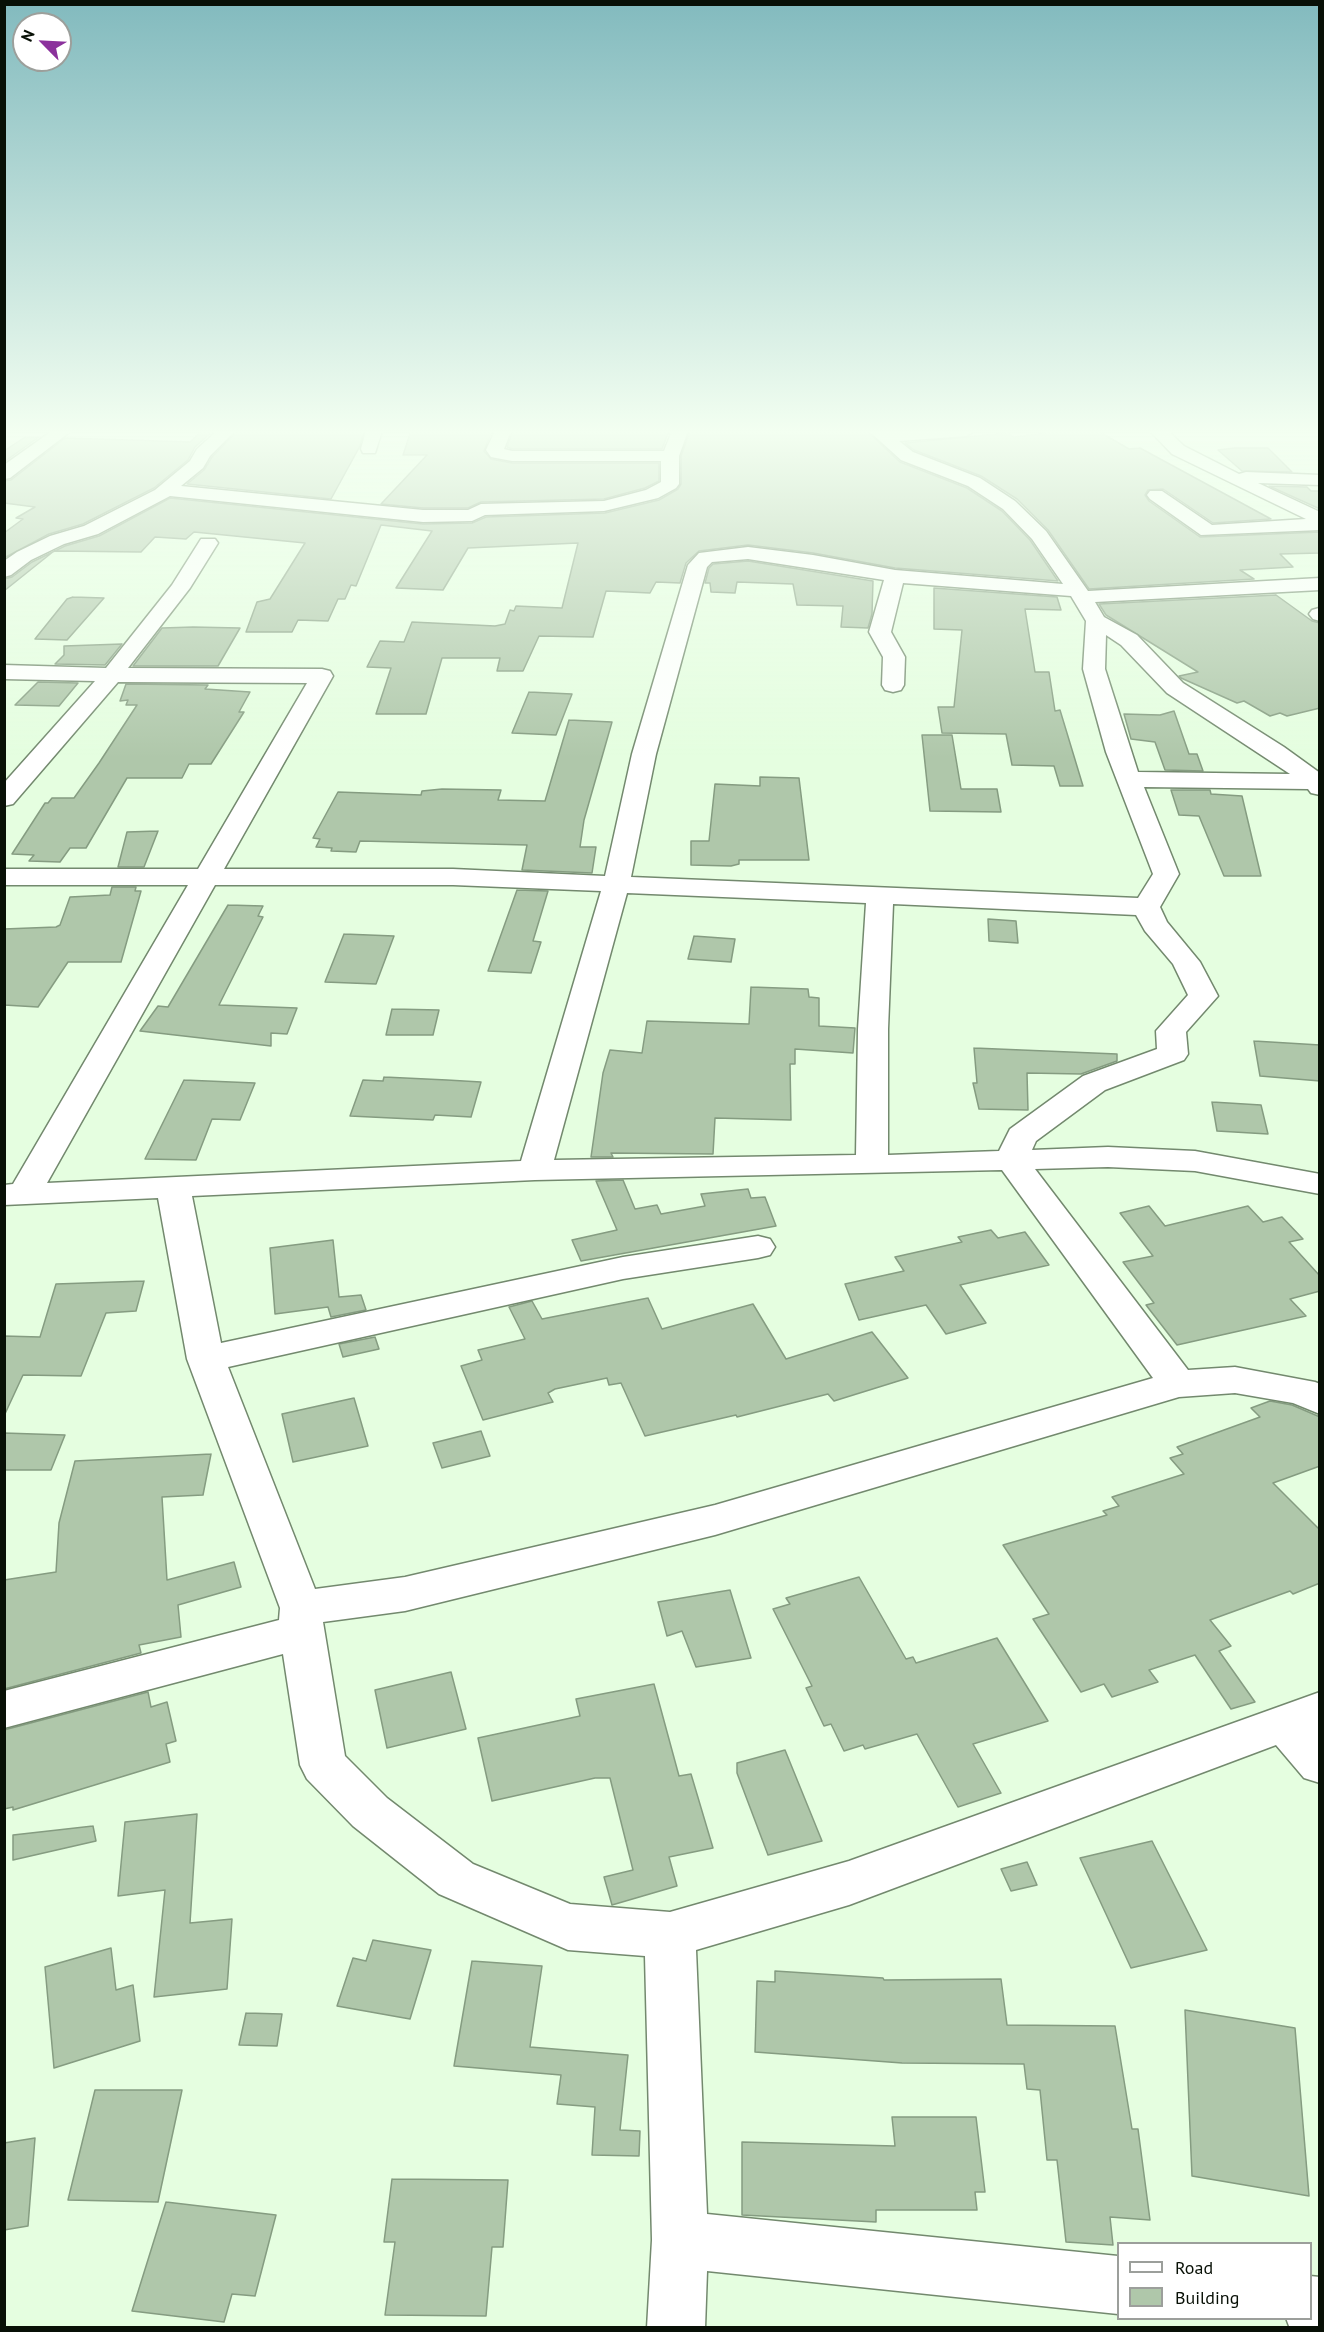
<!DOCTYPE html>
<style>
body{margin:0}
#map{position:relative;width:1324px;height:2332px;overflow:hidden;background:#e5fee0;font-family:"PT Sans",sans-serif}
canvas{display:block}
.frame{position:absolute;inset:0;border:6px solid #081006;pointer-events:none}
.legend{position:absolute;left:1117px;top:2242px;width:195px;height:78px;box-sizing:border-box;background:#fff;border:2px solid #9c9f9b;margin:0;padding:8px 10px;list-style:none;font-size:18px;color:#081006}
.legend li{display:flex;align-items:center;gap:12px;height:30px}
.legend b{width:30px;border:2px solid #9c9f9b}
.north{position:absolute;left:12px;top:12px;width:60px;height:60px;box-sizing:border-box;background:#fff;border:2px solid #9c9f9b;border-radius:50%;rotate:294deg;font-size:16px;font-weight:700;line-height:24px;text-align:center;color:#081006}
.north::after{content:'';display:block;margin:auto;width:21px;height:27px;background:#8b319c;clip-path:polygon(50% 0,100% 100%,50% 72%,0 100%)}
</style>
<div id="map">
<canvas width="1324" height="2332"></canvas>
<div class="frame"></div>
<ul class="legend">
<li><b style="height:8px;background:#fff"></b>Road</li>
<li><b style="height:16px;background:#afc7aa"></b>Building</li>
</ul>
<div class="north">N</div>
</div>
<script>
const ctx = document.querySelector('canvas').getContext('2d');
ctx.lineJoin = 'round';
function fillPath(path, color) { ctx.fillStyle = color; ctx.fill(path, 'evenodd'); }
const toPath = rows => new Path2D(rows.map(r => 'M' + r).join(''));
function strokePath(path, color, width, dash) { ctx.strokeStyle = color; ctx.lineWidth = width; ctx.lineCap = dash ? 'butt' : 'round'; ctx.setLineDash(dash || []); ctx.stroke(path); }
const building = toPath([
 [202,431,213,431,195,447,188,460,154,488,83,524,49,534,4,558,4,533,23,519,16,518,35,507,4,503,4,481,11,480,65,438,190,442,202,431],
 [237,431,364,431,360,446,331,499,187,484,204,470,212,457,237,431],
 [411,431,492,431,484,451,491,459,512,463,659,463,659,481,645,488,604,499,481,502,468,508,423,508,381,504,427,455,403,455,411,431],
 [513,431,669,431,662,449,512,449,507,447,513,431],
 [690,431,867,431,900,462,967,488,1002,511,1030,540,1058,581,895,568,813,553,748,545,699,551,686,563,680,583,656,582,650,593,606,591,593,637,539,636,523,671,497,671,500,658,442,658,426,714,376,714,391,668,367,667,380,641,404,642,412,622,495,626,505,624,510,610,514,611,516,606,562,608,578,543,468,548,443,590,396,588,432,531,381,525,356,586,351,585,345,599,338,599,328,621,298,620,292,632,246,632,257,602,270,599,305,543,194,532,186,539,155,537,141,552,54,551,4,591,4,579,12,577,32,562,65,546,99,536,170,498,423,524,472,523,486,517,605,513,659,500,678,489,681,484,681,456,690,431],
 [1065,431,1098,431,1129,449,1140,448,1271,519,1213,523,1163,489,1148,490,1145,495,1149,501,1200,537,1320,532,1320,553,1280,554,1293,567,1240,570,1254,579,1089,589,1048,530,1017,499,981,476,914,450,905,443,1008,433,1014,437,1065,431],
 [25,437,39,437,4,462,4,451,25,437],
 [1234,448,1268,448,1292,472,1242,471,1218,450,1234,448],
 [1269,486,1307,487,1311,491,1320,491,1320,509,1269,486],
 [748,561,873,581,872,614,868,628,841,627,843,606,797,605,793,584,737,582,735,593,711,592,710,583,705,583,709,568,713,564,748,561],
 [934,588,1057,597,1061,610,1025,609,1035,672,1049,672,1055,711,1060,710,1083,786,1060,786,1054,766,1012,765,1006,734,942,733,938,707,954,707,962,630,934,629,934,588],
 [1276,595,1312,621,1320,623,1320,708,1287,716,1280,713,1270,716,1244,701,1237,703,1181,678,1179,676,1198,672,1106,615,1099,604,1276,595],
 [73,597,104,598,67,640,35,639,67,599,73,597],
 [162,628,193,627,240,628,218,666,133,666,162,628],
 [122,644,105,665,55,664,64,655,64,646,122,644],
 [38,682,78,683,59,706,15,705,38,682],
 [126,684,208,685,205,689,250,692,239,712,244,712,211,764,189,764,182,778,127,778,86,848,70,848,60,862,29,861,34,855,12,854,45,803,48,803,52,798,74,798,99,763,137,705,126,705,128,700,120,701,126,684],
 [529,692,572,694,556,735,512,733,529,692],
 [1174,711,1189,754,1197,754,1203,771,1165,770,1155,742,1131,739,1124,714,1160,715,1174,711],
 [569,720,612,722,584,820,580,847,596,847,592,873,522,870,527,845,360,841,356,852,331,851,332,848,316,847,320,839,313,838,338,792,421,795,422,791,442,789,501,790,498,800,545,801,569,720],
 [922,735,952,735,961,789,997,789,1001,812,930,811,922,735],
 [760,777,799,778,809,860,739,860,739,864,731,866,691,865,691,841,709,841,715,784,760,786,760,777],
 [1171,790,1210,790,1211,794,1242,796,1261,876,1224,876,1199,816,1179,815,1171,790],
 [158,831,144,867,118,867,127,832,158,831],
 [112,887,136,887,135,891,141,891,121,962,68,962,38,1007,4,1005,4,929,56,927,60,925,70,897,110,895,112,887],
 [517,890,548,891,533,941,541,942,531,973,488,971,517,890],
 [228,905,263,906,258,916,263,917,219,1005,297,1008,287,1034,271,1033,271,1046,140,1031,158,1006,168,1007,228,905],
 [988,919,1016,921,1018,943,989,941,988,919],
 [344,934,394,936,376,984,325,982,344,934],
 [694,936,735,939,731,962,688,959,694,936],
 [751,987,808,989,809,997,819,998,819,1026,855,1028,853,1053,795,1049,795,1064,790,1064,791,1120,715,1118,713,1154,611,1153,613,1157,591,1157,603,1073,610,1050,642,1053,647,1021,749,1024,751,987],
 [392,1009,439,1010,433,1035,386,1035,392,1009],
 [1254,1041,1320,1045,1320,1081,1260,1076,1254,1041],
 [974,1048,1117,1054,1117,1061,1081,1074,1027,1073,1028,1110,979,1109,973,1083,977,1083,974,1048],
 [384,1077,447,1080,481,1082,471,1117,435,1115,433,1120,350,1116,363,1080,383,1081,384,1077],
 [184,1080,255,1083,240,1120,212,1119,196,1160,145,1159,184,1080],
 [1212,1102,1261,1105,1268,1134,1217,1131,1212,1102],
 [623,1180,635,1209,657,1205,661,1214,705,1206,701,1194,748,1189,751,1198,765,1197,776,1226,581,1261,572,1240,617,1230,596,1181,623,1180],
 [1149,1206,1165,1226,1248,1206,1263,1222,1282,1217,1303,1239,1289,1242,1320,1276,1320,1291,1290,1299,1306,1316,1177,1345,1146,1305,1154,1303,1123,1262,1153,1256,1120,1213,1149,1206],
 [991,1230,998,1238,1025,1232,1049,1265,960,1285,986,1323,946,1334,926,1305,859,1320,845,1284,904,1271,895,1257,962,1242,958,1237,991,1230],
 [333,1240,339,1297,361,1295,366,1310,331,1317,328,1307,275,1314,270,1248,333,1240],
 [144,1281,136,1311,106,1313,81,1376,23,1375,4,1416,4,1336,40,1337,56,1284,144,1281],
 [648,1298,662,1329,753,1304,786,1359,872,1332,908,1378,834,1401,828,1394,737,1417,736,1415,645,1436,621,1383,609,1385,607,1378,555,1389,548,1393,553,1402,483,1420,461,1366,482,1360,478,1350,525,1339,509,1307,532,1301,542,1319,648,1298],
 [375,1337,379,1349,343,1357,339,1344,375,1337],
 [354,1398,368,1446,293,1462,282,1414,354,1398],
 [1270,1401,1292,1405,1320,1417,1320,1466,1273,1483,1320,1530,1320,1583,1293,1594,1290,1591,1210,1620,1231,1646,1219,1651,1255,1702,1231,1709,1195,1655,1149,1670,1158,1682,1112,1697,1104,1684,1081,1692,1033,1619,1049,1614,1003,1545,1107,1515,1103,1511,1119,1506,1112,1497,1184,1474,1170,1458,1183,1454,1177,1447,1260,1417,1251,1408,1270,1401],
 [481,1431,490,1456,442,1468,433,1443,481,1431],
 [4,1433,65,1435,51,1470,4,1470,4,1433],
 [211,1454,203,1495,162,1497,167,1580,234,1562,241,1587,178,1605,181,1637,139,1645,141,1653,4,1689,4,1580,56,1572,59,1523,75,1461,211,1454],
 [859,1577,906,1659,913,1657,916,1663,997,1638,1048,1721,973,1744,1001,1793,958,1807,917,1734,865,1749,863,1745,844,1751,831,1724,824,1726,806,1688,812,1686,773,1609,790,1604,786,1598,859,1577],
 [730,1590,751,1658,696,1667,682,1631,667,1636,658,1602,730,1590],
 [451,1672,466,1729,387,1748,375,1690,451,1672],
 [654,1684,679,1776,691,1774,713,1848,669,1857,677,1886,612,1905,604,1877,633,1870,610,1778,595,1778,492,1801,478,1738,580,1716,576,1699,654,1684],
 [148,1692,151,1707,167,1702,176,1741,166,1744,170,1762,13,1810,13,1807,4,1809,4,1730,148,1692],
 [785,1750,822,1841,768,1855,737,1773,737,1763,785,1750],
 [197,1814,190,1923,232,1919,227,1989,154,1997,165,1890,118,1896,125,1822,197,1814],
 [93,1826,96,1841,13,1860,13,1835,93,1826],
 [1152,1841,1207,1950,1131,1968,1080,1858,1152,1841],
 [1027,1862,1037,1885,1011,1891,1001,1869,1027,1862],
 [373,1940,431,1950,410,2019,337,2006,353,1958,366,1961,373,1940],
 [111,1948,116,1990,133,1985,140,2041,54,2068,45,1967,111,1948],
 [472,1961,542,1966,530,2047,628,2055,620,2130,640,2131,639,2156,592,2155,595,2107,557,2104,561,2075,454,2066,472,1961],
 [775,1971,883,1978,884,1980,1001,1979,1007,2025,1115,2026,1132,2129,1138,2129,1150,2220,1110,2217,1113,2245,1066,2242,1057,2160,1047,2160,1040,2090,1027,2089,1024,2064,902,2063,755,2052,757,1981,775,1982,775,1971],
 [1185,2010,1295,2028,1309,2196,1192,2176,1185,2010],
 [246,2013,282,2014,277,2046,239,2045,246,2013],
 [95,2090,182,2090,158,2202,68,2200,95,2090],
 [892,2117,976,2117,985,2192,975,2192,977,2210,876,2210,876,2222,742,2215,742,2142,895,2146,892,2117],
 [35,2138,28,2226,4,2230,4,2143,35,2138],
 [392,2179,508,2180,503,2247,492,2247,486,2316,385,2315,395,2242,384,2242,392,2179],
 [166,2202,276,2215,255,2296,232,2294,224,2322,132,2311,166,2202]
]);
const minor = toPath([
 [52,431,71,431,10,478,4,479,4,465,52,431],
 [217,431,235,431,210,456,203,468,181,486,423,510,468,510,481,504,604,501,646,490,661,482,661,461,512,461,491,457,486,450,495,431,511,431,504,449,512,451,664,451,672,431,688,431,679,456,679,484,676,488,658,498,604,511,485,515,472,521,423,522,170,496,98,534,64,544,31,560,11,575,4,577,4,561,17,552,50,536,84,526,155,490,190,461,197,449,217,431],
 [366,431,382,431,375,453,363,453,361,449,366,431],
 [869,431,974,431,966,436,899,441,913,452,980,478,1015,501,1046,531,1088,591,1320,578,1320,590,1095,602,1104,617,1137,635,1183,683,1284,747,1320,773,1320,795,1311,793,1308,789,1144,787,1179,874,1160,907,1167,922,1200,962,1218,996,1186,1032,1188,1054,1184,1060,1105,1090,1036,1141,1032,1150,1108,1147,1195,1151,1320,1174,1320,1194,1195,1171,1108,1167,1035,1169,1188,1370,1235,1367,1315,1382,1320,1384,1320,1414,1293,1403,1235,1393,1179,1397,715,1535,405,1611,323,1622,345,1756,387,1798,473,1864,570,1904,670,1912,849,1861,1320,1692,1320,1783,1304,1778,1276,1745,849,1905,696,1950,707,2214,1118,2256,1118,2314,707,2271,705,2328,647,2328,652,2240,645,1956,568,1950,439,1894,353,1826,307,1779,300,1765,283,1654,4,1728,4,1691,279,1620,280,1608,187,1359,158,1198,4,1205,4,1185,13,1184,188,885,4,885,4,869,198,869,307,683,118,682,13,804,4,806,4,783,95,681,4,679,4,665,106,668,172,585,201,539,215,539,218,543,190,588,128,668,322,669,330,671,333,676,224,869,453,869,605,876,632,754,688,565,699,553,748,547,813,555,895,570,1063,584,1032,539,1003,509,968,486,901,460,869,431],
 [748,559,884,580,869,632,883,657,882,685,885,690,893,692,901,690,904,685,905,657,891,632,903,583,1071,596,1086,621,1083,669,1106,752,1153,874,1138,898,631,877,656,754,707,567,712,562,748,559],
 [1106,635,1121,645,1167,693,1290,774,1138,772,1105,669,1106,635],
 [215,885,453,885,601,891,521,1161,47,1183,215,885],
 [627,893,866,903,858,1029,856,1155,554,1160,627,893],
 [893,904,1136,915,1145,931,1173,964,1188,995,1156,1031,1157,1049,1083,1076,1010,1129,999,1151,888,1155,888,1029,893,904],
 [1002,1170,1153,1378,715,1505,405,1577,315,1589,228,1367,623,1279,758,1258,770,1255,775,1247,770,1239,758,1236,623,1257,221,1343,192,1196,535,1180,1002,1170],
 [1150,431,1168,431,1184,446,1239,474,1246,472,1320,475,1320,485,1258,483,1320,512,1320,530,1201,535,1150,499,1147,495,1150,491,1162,491,1212,525,1306,519,1172,454,1150,431],
 [1319,608,1320,608,1320,621,1313,619,1309,614,1312,610,1319,608],
 [1310,2276,1320,2277,1320,2328,1294,2328,1289,2326,1286,2318,1310,2318,1310,2276]
]);
fillPath(building, '#afc7aa');
strokePath(building, '#859c81', 1.5);
strokePath(minor, '#73896e', 3);
fillPath(minor, '#fff');
const sky = ctx.createLinearGradient(0, 0, 0, 758);
sky.addColorStop(0, '#82babe');
sky.addColorStop(0.57, '#f3fff1');
sky.addColorStop(1, '#f3fff100');
ctx.fillStyle = sky;
ctx.fillRect(0, 0, 1324, 758);
</script>
